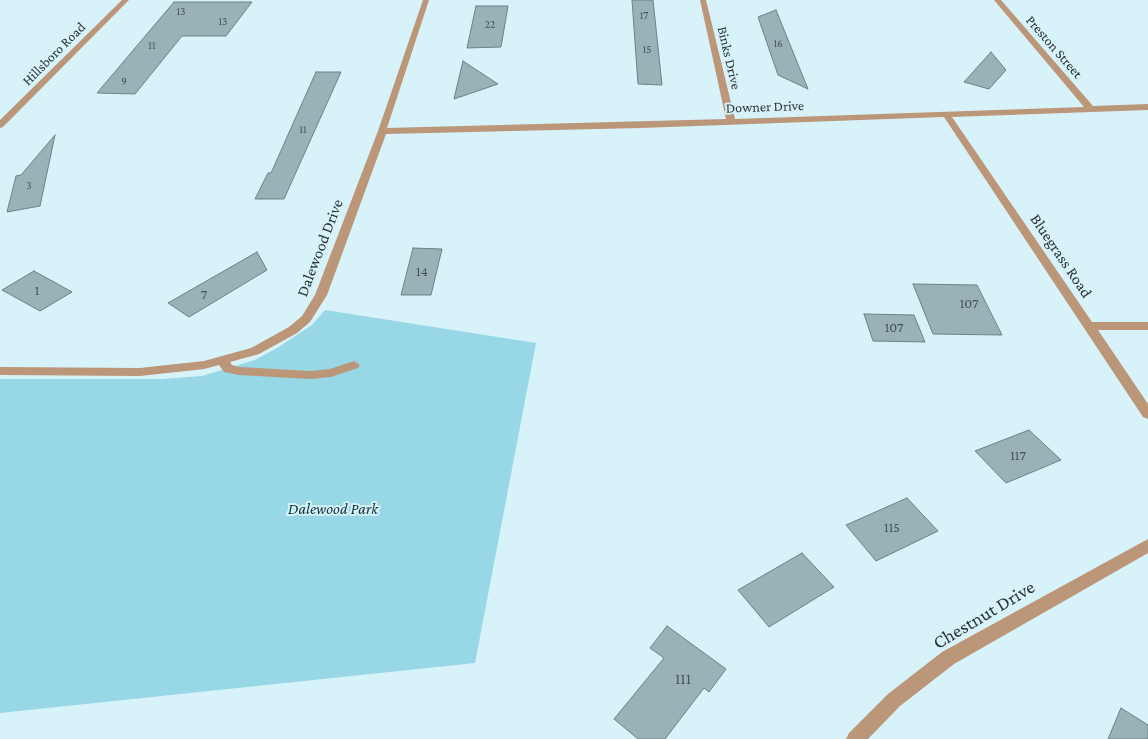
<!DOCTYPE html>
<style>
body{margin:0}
canvas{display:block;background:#d7f2f9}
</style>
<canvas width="1148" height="739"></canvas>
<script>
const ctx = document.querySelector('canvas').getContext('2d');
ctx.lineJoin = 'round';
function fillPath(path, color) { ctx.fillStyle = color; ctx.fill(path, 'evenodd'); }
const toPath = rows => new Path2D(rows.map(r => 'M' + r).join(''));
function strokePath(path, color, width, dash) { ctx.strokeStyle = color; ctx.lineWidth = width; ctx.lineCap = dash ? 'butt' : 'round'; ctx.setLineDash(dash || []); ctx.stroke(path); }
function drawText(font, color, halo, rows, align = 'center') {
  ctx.font = font + ' "Crimson Pro",serif'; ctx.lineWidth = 4; ctx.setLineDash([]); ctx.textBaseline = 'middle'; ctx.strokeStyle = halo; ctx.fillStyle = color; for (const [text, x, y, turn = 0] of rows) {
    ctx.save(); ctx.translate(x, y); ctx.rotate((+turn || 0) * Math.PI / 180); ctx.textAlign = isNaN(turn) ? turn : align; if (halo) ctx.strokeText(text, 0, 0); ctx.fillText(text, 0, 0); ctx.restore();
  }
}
const green = toPath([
 [325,310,536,343,475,663,0,713,0,379,162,379,202,376,255,360,277,348,312,325]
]);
const building = toPath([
 [632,0,653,0,662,85,638,84,632,0],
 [174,2,252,2,226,36,182,36,135,94,97,93,174,2],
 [476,6,508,6,501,47,467,48,476,6],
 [776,10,808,89,778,75,758,17,776,10],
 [991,52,1006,70,989,89,964,82,991,52],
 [463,61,498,84,454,99,463,61],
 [316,72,341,72,284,199,255,199,268,173,271,173,316,72],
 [55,135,40,206,7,212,16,176,21,175,55,135],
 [413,248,442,249,431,295,401,295,413,248],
 [257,252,267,270,189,317,168,303,257,252],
 [34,271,45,277,72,292,40,311,2,290,34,271],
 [913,284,977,285,1002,335,933,334,913,284],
 [864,314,914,315,925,342,873,341,864,314],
 [1029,430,1061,460,1006,483,975,451,1029,430],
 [907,498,938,531,876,561,846,525,907,498],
 [802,553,834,587,769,627,738,590,802,553],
 [667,626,726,669,709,692,704,688,665,739,638,739,614,719,664,658,650,648,667,626],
 [1121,708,1148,725,1148,739,1108,739,1121,708]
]);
const minor = toPath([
 [122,0,129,0,3,127,0,128,0,120,122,0],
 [423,0,429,0,387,128,726,119,700,0,706,0,735,119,1084,107,994,0,1001,0,1093,106,1148,104,1148,110,952,117,1092,322,1148,322,1148,330,1098,330,1148,404,1148,419,1143,417,944,117,641,128,386,134,327,295,310,322,297,333,259,354,230,362,232,365,239,367,311,371,330,369,354,361,360,365,358,368,331,377,311,379,239,375,224,372,219,365,204,369,140,376,0,375,0,367,140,368,204,361,251,348,289,327,302,316,315,295,378,131,423,0],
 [1148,539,1148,553,954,664,900,706,868,739,846,739,849,733,888,694,942,652,1148,539]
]);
const farNumbernames = [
 ["13",181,12],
 ["17",644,16],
 ["13",223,22],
 ["22",490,25],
 ["16",778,44],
 ["11",152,46],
 ["15",647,50],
 ["9",124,82],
 ["11",303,130],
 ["3",29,186]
];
const farStreetnames = [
 ["Preston Street",1054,47,49],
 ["Hillsboro Road",54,54,-45],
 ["Binks Drive",729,58,77],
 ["Downer Drive",765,107,-2]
];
const numberNames = [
 ["14",422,272],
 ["1",37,291],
 ["7",204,295],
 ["107",969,304],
 ["107",894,328],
 ["117",1018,456],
 ["115",892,528]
];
const streetNames = [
 ["Dalewood Drive",320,248,-69],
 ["Bluegrass Road",1061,256,56]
];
const parkNames = [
 ["Dalewood Park",333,509]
];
const nearNumbernames = [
 ["111",683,679]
];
const nearStreetnames = [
 ["Chestnut Drive",984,615,-31]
];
fillPath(green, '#98d7e6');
fillPath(building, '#98b2b8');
strokePath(building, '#6a8289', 1);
fillPath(minor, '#bb9678');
drawText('11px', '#455356', null, farNumbernames);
drawText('14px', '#293336', '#d7f2f9', farStreetnames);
drawText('14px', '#455356', null, numberNames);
drawText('16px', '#293336', '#d7f2f9', streetNames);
drawText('italic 16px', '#0f323a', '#d7f2f9', parkNames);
drawText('16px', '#455356', null, nearNumbernames);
drawText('19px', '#293336', '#d7f2f9', nearStreetnames);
</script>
